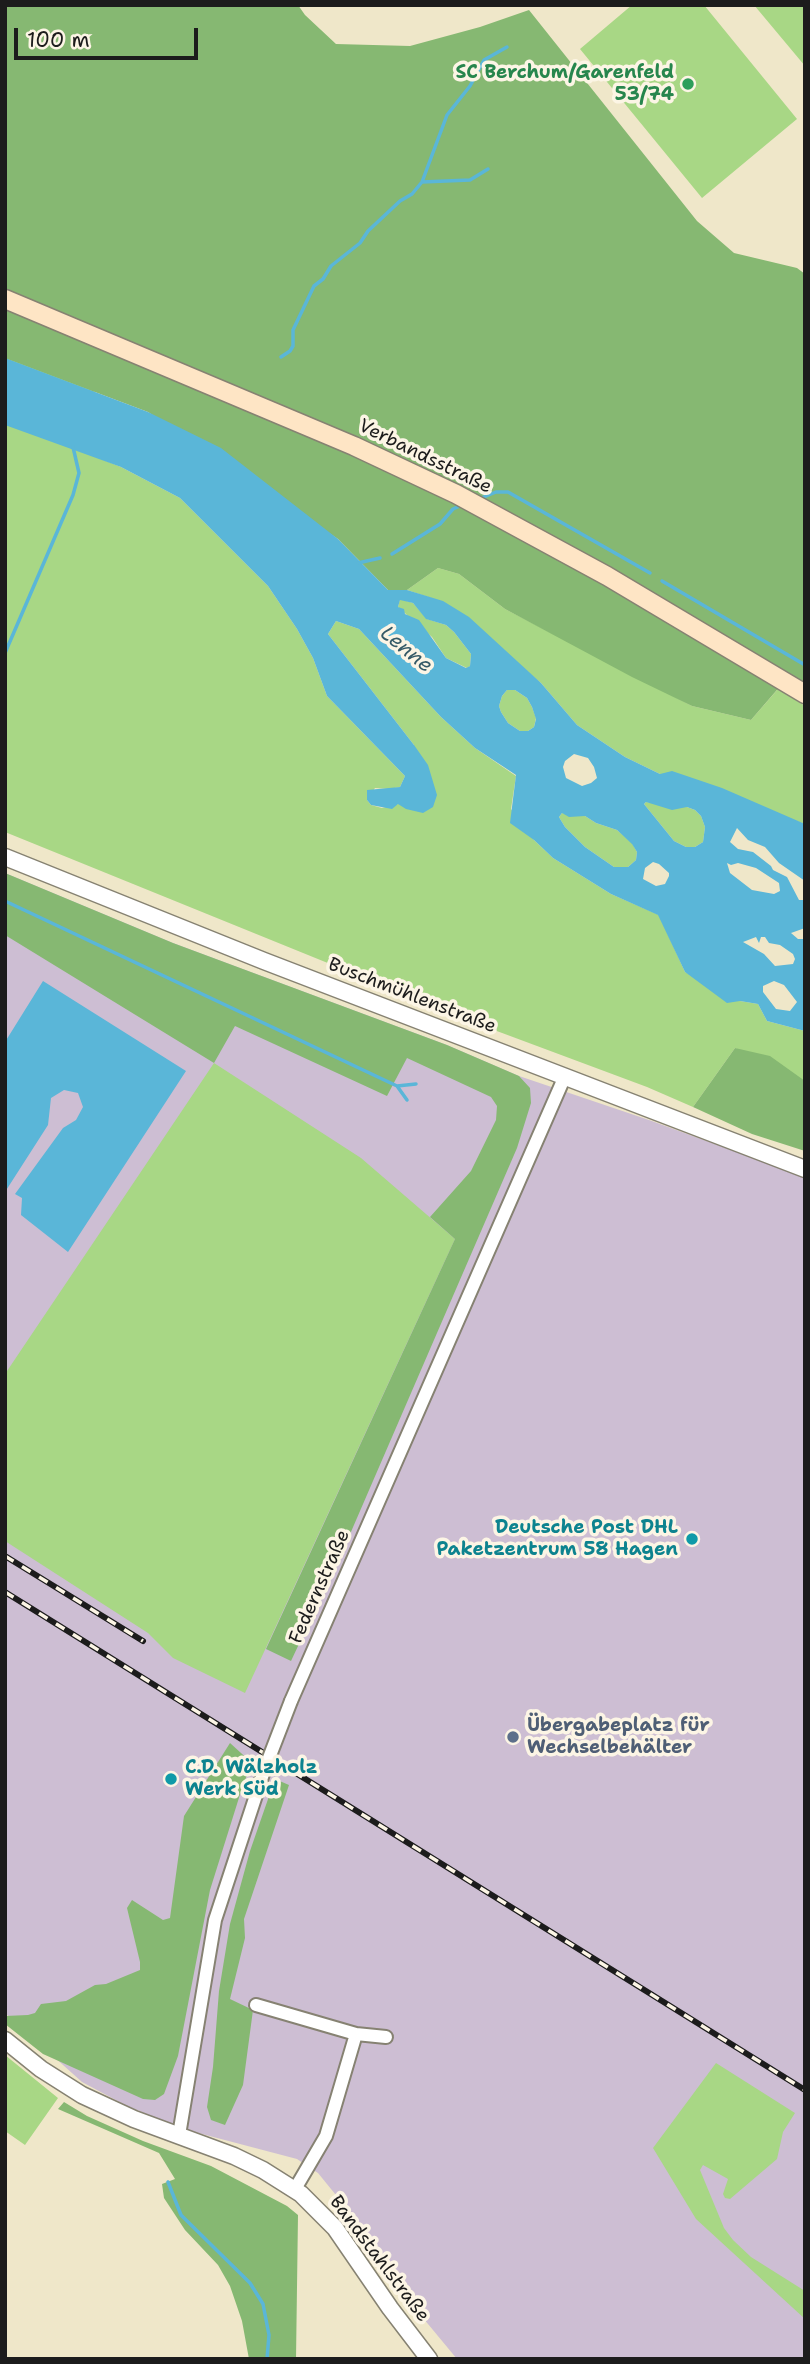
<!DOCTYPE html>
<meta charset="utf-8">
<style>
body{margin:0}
#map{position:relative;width:810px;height:2364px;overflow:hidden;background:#efe7c9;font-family:"Shantell Sans",sans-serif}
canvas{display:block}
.frame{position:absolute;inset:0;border:7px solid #1c1c1c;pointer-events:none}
.scale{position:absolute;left:14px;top:28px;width:184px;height:32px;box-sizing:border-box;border:4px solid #1c1c1c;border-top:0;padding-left:9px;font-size:21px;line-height:24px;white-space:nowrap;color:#1c1c1c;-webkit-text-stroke:5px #fcf5e5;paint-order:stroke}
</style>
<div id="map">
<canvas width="810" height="2364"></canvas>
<div class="frame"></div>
<div class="scale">100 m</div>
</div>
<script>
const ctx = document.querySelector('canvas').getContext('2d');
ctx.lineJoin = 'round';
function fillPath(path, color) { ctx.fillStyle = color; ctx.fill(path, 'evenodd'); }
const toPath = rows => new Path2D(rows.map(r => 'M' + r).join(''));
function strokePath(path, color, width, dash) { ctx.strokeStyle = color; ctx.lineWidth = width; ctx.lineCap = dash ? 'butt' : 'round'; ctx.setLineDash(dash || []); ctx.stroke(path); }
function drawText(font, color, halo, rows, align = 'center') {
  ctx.font = font + ' "Shantell Sans",sans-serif'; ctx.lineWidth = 7; ctx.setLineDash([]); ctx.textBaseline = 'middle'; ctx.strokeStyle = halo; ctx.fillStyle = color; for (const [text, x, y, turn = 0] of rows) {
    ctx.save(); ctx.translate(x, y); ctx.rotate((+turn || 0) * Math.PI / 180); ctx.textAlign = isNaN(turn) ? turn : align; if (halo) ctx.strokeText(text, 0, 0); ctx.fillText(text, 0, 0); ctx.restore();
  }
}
const industrial = toPath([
 [5,873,173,943,447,1045,519,1076,649,1120,805,1177,805,2359,457,2359,399,2289,357,2221,318,2173,297,2159,183,2129,125,2105,82,2082,5,2013]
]);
const green = toPath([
 [632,5,704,5,797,119,702,198,580,49],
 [754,5,805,5,805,66],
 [5,326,98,383,71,447,121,467,180,498,268,586,297,629,313,658,327,696,405,776,400,787,389,789,375,788,367,800,371,805,382,808,398,804,414,745,328,634,336,621,359,629,441,717,475,748,516,776,511,809,534,840,553,858,611,894,659,915,685,972,740,1001,758,1004,767,1021,805,1031,805,1081,735,1048,693,1107,647,1087,478,1024,5,832],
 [438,568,459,574,505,609,692,706,751,720,778,689,805,706,805,824,660,774,625,757,577,725,541,683,443,602,407,590],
 [400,599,413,603,427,619,446,625,454,632,471,654,470,666,467,668,446,658,432,637,398,607],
 [507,690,515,690,527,698,532,707,536,718,534,727,528,731,520,731,508,723,501,712,499,706,502,696],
 [646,802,687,807,695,810,701,816,705,827,703,842,695,847,686,847,674,841,644,804],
 [562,813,585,816,596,823,617,830,632,843,637,852,636,860,628,867,614,867,585,847,565,827,559,817],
 [214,1063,361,1158,455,1239,245,1693,173,1658,148,1633,5,1541,5,1374],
 [5,2055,58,2098,25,2145,5,2131],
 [716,2063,795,2113,783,2132,777,2159,730,2199,725,2198,723,2194,728,2179,703,2165,700,2170,724,2228,733,2240,751,2257,805,2291,805,2319,696,2219,653,2148]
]);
const forest = toPath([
 [5,5,298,5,305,15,336,44,410,46,480,27,529,10,697,221,734,253,797,268,805,274,805,685,789,676,751,720,692,706,632,677,505,609,459,574,438,568,407,590,388,590,338,539,148,412,5,358],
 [5,873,173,943,447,1045,519,1076,530,1088,531,1103,517,1148,344,1548,291,1661,266,1649,455,1239,430,1217,471,1171,496,1120,497,1106,491,1097,407,1058,387,1096,235,1026,214,1063,5,935],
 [735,1048,770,1056,805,1081,805,1151,752,1134,693,1107],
 [230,1743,252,1763,243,1785,210,1890,178,2056,164,2094,155,2100,143,2099,43,2054,5,2024,5,2016,28,2015,35,2013,41,2004,66,2001,95,1985,106,1984,140,1970,140,1962,127,1908,132,1900,163,1920,170,1918,184,1816],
 [275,1779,289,1785,244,1919,245,1938,230,1999,253,2010,243,2085,225,2125,211,2120,207,2107,213,2067,219,1991,230,1924,250,1851],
 [64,2102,87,2116,143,2141,211,2166,287,2206,298,2215,296,2359,249,2359,242,2321,230,2286,218,2265,185,2230,164,2198,162,2184,175,2179,159,2153,58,2109]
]);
const water = toPath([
 [5,358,148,412,221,448,338,539,388,590,407,590,443,601,469,617,541,683,577,725,625,757,660,774,672,771,722,788,805,824,805,881,779,863,765,847,748,840,737,828,730,842,738,849,753,852,771,866,773,870,787,877,799,900,805,900,805,928,791,933,798,939,805,939,805,1031,767,1021,758,1004,740,1001,727,1003,685,972,658,915,611,894,553,858,534,840,510,823,516,775,475,748,441,717,359,629,336,621,328,634,414,745,428,765,437,795,433,807,423,813,406,809,398,804,392,809,371,805,367,800,367,790,400,787,405,776,327,696,313,658,297,629,268,586,180,498,121,467,5,425],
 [400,600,413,603,426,619,446,625,454,632,471,654,470,666,466,668,446,658,419,620,405,614,404,609,398,607],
 [507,690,515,690,527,698,532,707,536,719,534,727,528,731,520,731,508,723,501,712,499,706,502,696],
 [574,754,588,758,594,767,597,778,591,783,582,786,566,778,563,767,565,761],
 [646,802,672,810,687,807,695,810,701,816,705,827,703,842,695,847,686,847,674,841,644,804],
 [562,813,569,817,585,816,596,823,617,830,632,844,637,852,636,860,628,867,614,867,585,847,565,827,559,817],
 [653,862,659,864,669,873,669,876,665,884,656,886,643,879,645,868],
 [727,863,731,865,738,863,756,868,779,883,780,891,774,894,752,890,730,873],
 [756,937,759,943,761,937,765,937,769,943,780,945,793,954,795,959,793,964,775,966,764,954,743,942],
 [774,981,784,985,797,1002,790,1011,776,1009,763,992,763,986],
 [43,981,186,1071,68,1252,21,1215,22,1198,15,1194,63,1128,76,1120,83,1107,78,1093,64,1090,51,1098,48,1125,5,1192,5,1042]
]);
const stream = toPath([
 [422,182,470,180,488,169],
 [281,357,290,351,293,346,293,330,314,286,323,279,331,266,360,243,368,231,400,201,412,194,422,182,447,115,470,86,484,60,507,47],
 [479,499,496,492,508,492,650,573],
 [392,554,440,524,453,509,462,505],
 [358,563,380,558],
 [662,581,805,665],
 [5,653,73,495,79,473,73,447],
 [5,901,397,1086,416,1084],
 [397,1086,407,1100],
 [168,2182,181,2215,250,2283,263,2304,269,2335,267,2359]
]);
const minor = toPath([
 [291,1701,565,1076],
 [256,2005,356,2034,326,2136,295,2189],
 [356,2034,386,2037],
 [179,2135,215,1920,264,1771]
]);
const tertiary = toPath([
 [5,857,264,961,805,1169],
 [5,2040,41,2069,82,2095,134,2119,234,2156,263,2170,301,2194,335,2228,390,2308,429,2359]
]);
const secondary = toPath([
 [5,299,354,446,456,494,607,576,805,694]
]);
const rail = toPath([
 [5,1556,143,1641],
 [5,1592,805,2090]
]);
const minorBridge = toPath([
 [264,1771,291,1701]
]);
const markers = [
 [688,84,7,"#2e9e5b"],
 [692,1539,7,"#0f9aa8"],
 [513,1737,7,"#5c6f8a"],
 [171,1779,7,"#0f9aa8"]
];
const leisureNames = [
 ["SC Berchum/Garenfeld",674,73],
 ["53/74",674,95]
];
const streetNames = [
 ["Verbandsstraße",425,457,26],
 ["Buschmühlenstraße",412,996,21],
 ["Federnstraße",320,1587,-66],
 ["Bandstahlstraße",379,2259,53]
];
const cultureNames = [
 ["Deutsche Post DHL",678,1528],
 ["Paketzentrum 58 Hagen",678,1550],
 ["C.D. Wälzholz",185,1768,"left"],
 ["Werk Süd",185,1790,"left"]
];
const serviceNames = [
 ["Übergabeplatz für",527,1726],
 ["Wechselbehälter",527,1748]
];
const waterNames = [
 ["Lenne",406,650,39]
];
fillPath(industrial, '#cdbed3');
fillPath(green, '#a8d785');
fillPath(forest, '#86b872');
fillPath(water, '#5ab6d8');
strokePath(stream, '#5ab6d8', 3.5);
strokePath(minor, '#868272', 16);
strokePath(tertiary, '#868272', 19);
strokePath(secondary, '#868272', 21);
strokePath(minor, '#fff', 12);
strokePath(tertiary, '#fff', 16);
strokePath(secondary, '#fee5c5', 18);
strokePath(rail, '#1c1c1c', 6);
strokePath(rail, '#fcf5e5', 3.5, [10]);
strokePath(minorBridge, '#868272', 16, []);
strokePath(minorBridge, '#fff', 12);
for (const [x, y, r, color] of markers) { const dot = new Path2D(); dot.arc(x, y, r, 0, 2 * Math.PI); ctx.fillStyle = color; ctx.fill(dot); strokePath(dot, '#fcf5e5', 2.5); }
drawText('bold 19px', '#27864d', '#fcf5e5', leisureNames, 'right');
drawText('19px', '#1c1c1c', '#fcf5e5', streetNames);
drawText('bold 19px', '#0d838f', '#fcf5e5', cultureNames, 'right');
drawText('bold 19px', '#4e5e75', '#fcf5e5', serviceNames, 'left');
drawText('italic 21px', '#355a67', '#fcf5e5', waterNames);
</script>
